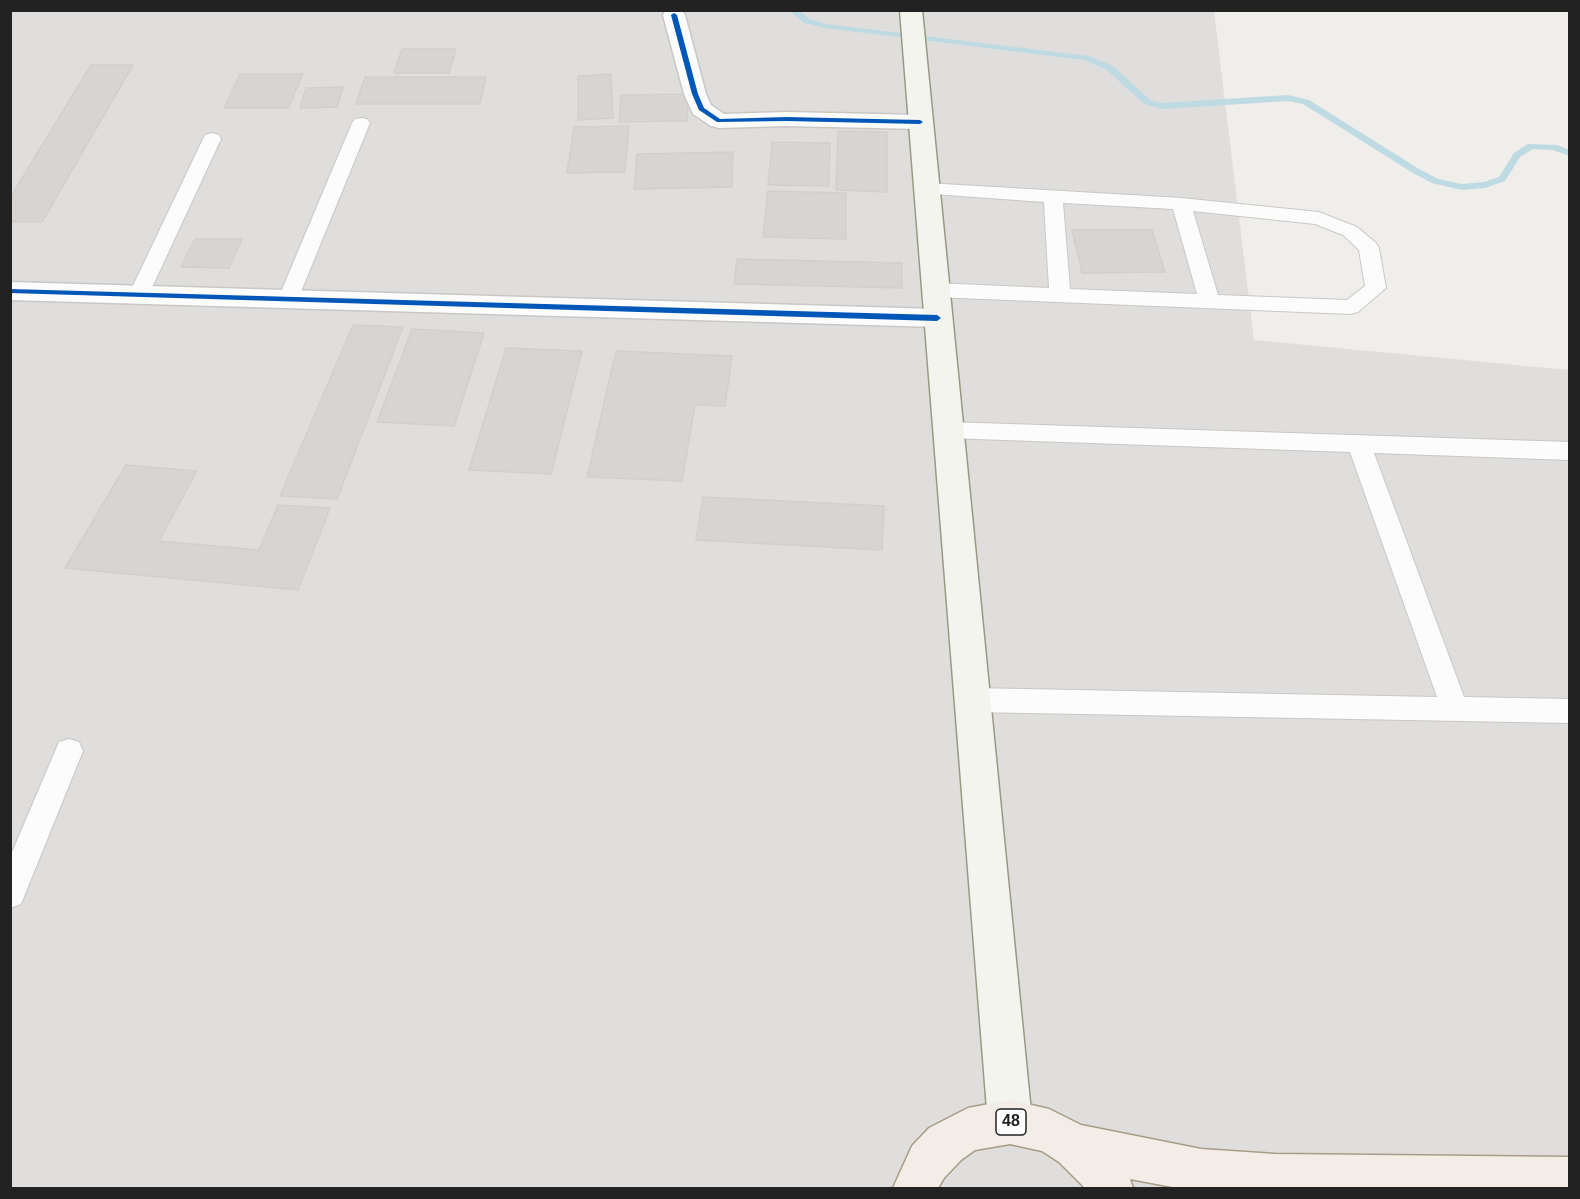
<!DOCTYPE html>
<style>
body{margin:0}
#map{position:relative;width:1580px;height:1199px;overflow:hidden;background:#f0eeea;font-family:Helvetica,sans-serif}
canvas{display:block}
.frame{position:absolute;inset:0;border:12px solid #222;pointer-events:none}
</style>
<div id="map">
<canvas width="1580" height="1199"></canvas>
<div class="frame"></div>
</div>
<script>
const ctx = document.querySelector('canvas').getContext('2d');
ctx.lineJoin = 'round';
function fillPath(path, color) { ctx.fillStyle = color; ctx.fill(path, 'evenodd'); }
const toPath = rows => new Path2D(rows.map(r => 'M' + r).join(''));
function strokePath(path, color, width, dash) { ctx.strokeStyle = color; ctx.lineWidth = width; ctx.lineCap = dash ? 'butt' : 'round'; ctx.setLineDash(dash || []); ctx.stroke(path); }
function drawText(font, color, halo, rows, align = 'center') {
  ctx.font = font + ' Helvetica,sans-serif'; ctx.lineWidth = 6; ctx.setLineDash([]); ctx.textBaseline = 'middle'; ctx.strokeStyle = halo; ctx.fillStyle = color; for (const [text, x, y, turn = 0] of rows) {
    ctx.save(); ctx.translate(x, y); ctx.rotate((+turn || 0) * Math.PI / 180); ctx.textAlign = isNaN(turn) ? turn : align; if (halo) ctx.strokeText(text, 0, 0); ctx.fillText(text, 0, 0); ctx.restore();
  }
}
const residential = toPath([
 [10,11,1214,11,1254,340,1569,370,1569,1188,11,1188]
]);
const stream = toPath([
 [789,10,798,10,810,19,826,24,1089,56,1113,66,1150,100,1163,103,1288,95,1309,100,1419,169,1438,179,1462,184,1484,182,1499,177,1514,153,1528,144,1557,145,1570,150,1570,156,1553,150,1533,149,1520,157,1505,181,1485,188,1462,190,1432,183,1413,173,1303,104,1288,101,1163,109,1144,104,1107,70,1084,60,825,28,804,23,789,10]
]);
const building = toPath([
 [402,49,456,49,449,73,394,73,402,49],
 [91,65,133,65,42,222,10,222,10,198,91,65],
 [240,74,303,74,288,108,224,108,240,74],
 [611,74,613,118,578,120,578,76,611,74],
 [365,77,486,77,480,104,356,104,365,77],
 [343,87,337,107,300,108,306,88,343,87],
 [688,94,687,121,619,122,621,95,688,94],
 [629,126,625,172,567,173,574,127,629,126],
 [838,131,887,132,887,192,836,190,838,131],
 [772,142,830,143,829,186,768,185,772,142],
 [733,152,732,187,634,189,637,154,733,152],
 [768,191,846,193,846,239,763,237,768,191],
 [1072,230,1152,230,1165,272,1082,273,1072,230],
 [195,239,242,239,229,268,181,267,195,239],
 [737,259,902,263,902,288,734,284,737,259],
 [353,325,403,327,337,499,280,496,353,325],
 [412,329,484,333,454,426,377,422,412,329],
 [506,348,582,351,551,474,469,470,506,348],
 [616,351,732,356,725,406,695,405,682,481,587,477,616,351],
 [126,465,197,471,159,541,259,550,278,505,330,508,298,590,65,568,126,465],
 [703,497,884,506,882,550,696,540,703,497]
]);
const lane = toPath([
 [361,118,367,119,370,123,298,299,295,304,288,306,281,304,278,299,352,123,355,119,361,118],
 [212,133,219,135,221,139,149,294,146,299,139,301,132,299,129,294,203,139,205,135,212,133],
 [926,183,1181,198,1319,212,1357,227,1376,243,1379,248,1386,288,1358,312,1351,314,935,297,928,295,925,290,928,285,935,283,1049,288,1044,202,919,193,916,189,919,185,926,183],
 [1063,203,1173,209,1197,294,1070,289,1063,203],
 [1193,211,1315,224,1343,235,1359,250,1365,286,1347,300,1218,295,1193,211],
 [947,422,1570,442,1570,460,1374,453,1464,697,1570,699,1570,723,972,712,962,708,958,700,962,692,972,688,1437,697,1350,452,947,438,939,436,936,430,939,424,947,422],
 [69,739,79,742,83,751,21,904,10,908,10,857,59,742,69,739]
]);
const street = toPath([
 [666,10,682,10,685,15,706,94,711,105,724,114,786,112,920,115,928,117,932,122,928,127,920,129,786,126,719,128,711,126,693,114,684,94,663,15,666,10],
 [10,282,937,309,947,311,951,318,947,325,937,327,10,300,10,282]
]);
const secondary = toPath([
 [900,10,922,10,1032,1122,1025,1137,1010,1144,995,1137,988,1122,900,10]
]);
const primary = toPath([
 [1010,1100,1049,1109,1081,1125,1201,1149,1275,1154,1570,1157,1570,1188,1178,1188,1130,1179,1133,1188,1085,1188,1059,1162,1042,1151,1010,1144,975,1150,961,1160,944,1178,938,1188,893,1188,912,1146,929,1128,968,1108,1010,1100]
]);
const cycleway = toPath([
 [674,13,677,15,698,94,704,108,720,119,786,117,920,120,923,122,920,124,786,121,717,122,699,110,692,94,671,15,674,13],
 [10,289,937,315,941,318,937,321,10,293,10,289]
]);
const shields = [
 [1011,1122,30]
];
const shieldNames = [
 ["48",1011,1122]
];
fillPath(residential, '#dfdedc');
fillPath(stream, '#bedae2');
fillPath(building, '#d7d4d1');
strokePath(building, '#d3d0cb', 1.5);
strokePath(lane, '#c9c8c6', 2);
strokePath(street, '#c9c8c6', 3);
strokePath(secondary, '#989a82', 3);
strokePath(primary, '#a79d86', 3);
fillPath(lane, '#fdfcfc');
fillPath(street, '#fdfcfc');
fillPath(secondary, '#f3f4ed');
fillPath(primary, '#f2ede7');
fillPath(cycleway, '#0057b8');
for (const [x, y, w] of shields) { const box = new Path2D(); box.roundRect(x - w / 2, y - 13, w, 26, 4.5); ctx.fillStyle = '#fff'; ctx.fill(box); strokePath(box, '#222', 1.5); }
drawText('bold 16px', '#222', null, shieldNames);
</script>
